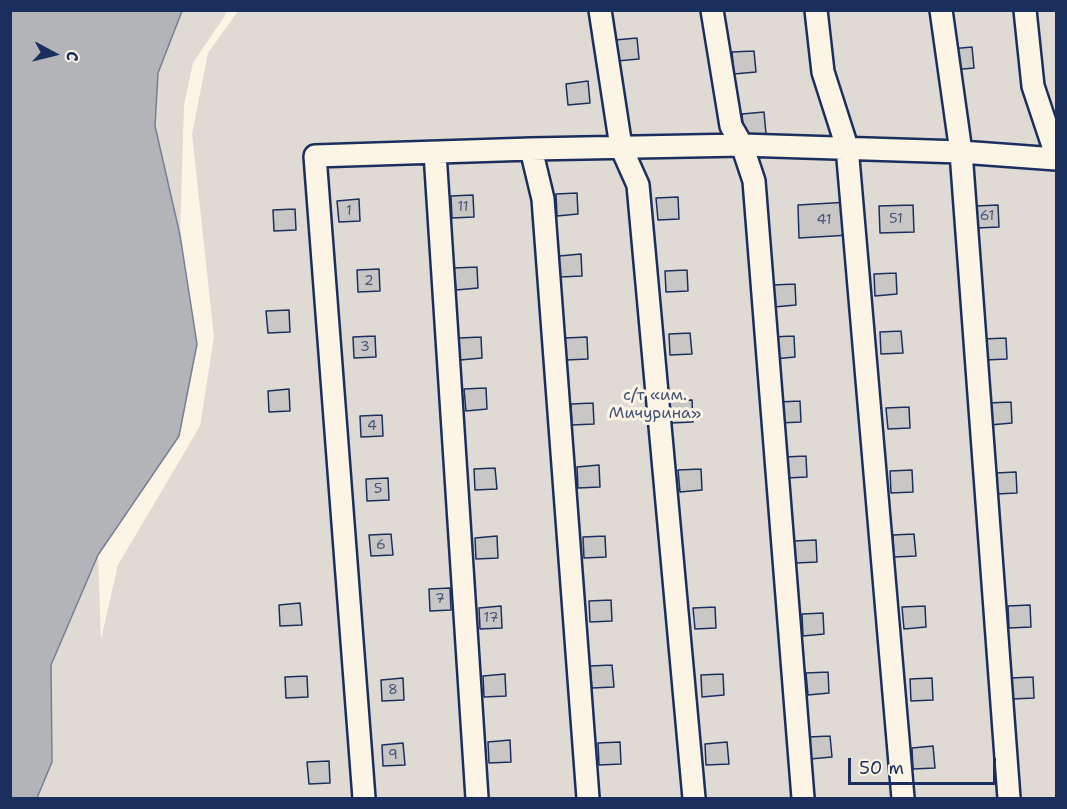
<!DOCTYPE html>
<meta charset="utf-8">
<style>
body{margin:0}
#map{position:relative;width:1067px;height:809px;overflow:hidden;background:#fcf5e5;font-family:"Shantell Sans",sans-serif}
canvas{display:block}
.frame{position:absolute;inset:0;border:12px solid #1b2f5e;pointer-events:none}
.north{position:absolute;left:24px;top:24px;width:60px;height:60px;-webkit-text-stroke:4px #fcf5e5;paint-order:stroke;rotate:97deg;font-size:16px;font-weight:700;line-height:24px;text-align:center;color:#1b2f5e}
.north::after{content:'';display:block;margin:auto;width:21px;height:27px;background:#1b2f5e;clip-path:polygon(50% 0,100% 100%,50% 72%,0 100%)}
.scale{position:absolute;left:848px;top:758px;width:148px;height:27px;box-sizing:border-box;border:3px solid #1b2f5e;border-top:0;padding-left:8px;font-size:18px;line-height:21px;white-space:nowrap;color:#1b2f5e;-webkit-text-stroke:4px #fcf5e5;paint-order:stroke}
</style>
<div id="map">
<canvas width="1067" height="809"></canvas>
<div class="frame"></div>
<div class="north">С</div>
<div class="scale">50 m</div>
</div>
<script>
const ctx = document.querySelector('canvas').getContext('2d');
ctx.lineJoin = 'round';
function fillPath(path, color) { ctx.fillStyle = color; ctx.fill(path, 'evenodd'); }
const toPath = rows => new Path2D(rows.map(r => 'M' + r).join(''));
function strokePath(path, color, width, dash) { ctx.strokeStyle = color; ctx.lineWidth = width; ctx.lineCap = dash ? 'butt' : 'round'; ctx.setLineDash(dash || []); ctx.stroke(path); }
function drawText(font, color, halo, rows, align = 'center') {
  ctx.font = font + ' "Shantell Sans",sans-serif'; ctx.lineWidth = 6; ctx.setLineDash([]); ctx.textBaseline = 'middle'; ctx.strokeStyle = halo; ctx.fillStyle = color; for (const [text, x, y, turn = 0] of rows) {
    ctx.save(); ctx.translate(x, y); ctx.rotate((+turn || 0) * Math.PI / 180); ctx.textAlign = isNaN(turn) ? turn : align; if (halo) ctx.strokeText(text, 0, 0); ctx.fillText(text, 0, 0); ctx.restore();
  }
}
const green = toPath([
 [182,11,228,11,193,63,184,105,180,235,155,126,158,73],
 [238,11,1056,11,1056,798,37,798,52,762,51,665,98,555,101,639,118,565,200,426,214,337,192,134,208,53]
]);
const water = toPath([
 [10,11,182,11,158,73,155,126,180,235,197,344,179,436,98,555,51,665,52,762,37,798,10,798,10,11]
]);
const building = toPath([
 [637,38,639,59,617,61,615,40,637,38],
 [972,47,974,68,952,70,950,49,972,47],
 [754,51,756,72,734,74,732,52,754,51],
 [588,81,590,103,568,105,566,84,588,81],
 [764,112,766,134,744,136,742,114,764,112],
 [577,193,578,214,557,216,556,194,577,193],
 [473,195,474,217,452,218,451,196,473,195],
 [678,197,679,219,658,220,656,198,678,197],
 [359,199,360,221,339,222,337,201,359,199],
 [849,202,850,235,799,238,798,205,849,202],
 [913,205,914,232,880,233,879,206,913,205],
 [998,205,999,227,977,228,976,206,998,205],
 [295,209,296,230,274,231,273,210,295,209],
 [581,254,582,276,560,277,559,256,581,254],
 [477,267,478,288,456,290,454,268,477,267],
 [379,269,380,291,358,292,357,270,379,269],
 [687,270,688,291,666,292,665,271,687,270],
 [896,273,897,294,875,296,874,274,896,273],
 [795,284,796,305,774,307,773,285,795,284],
 [289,310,290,332,268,333,266,311,289,310],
 [901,331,903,353,881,354,880,332,901,331],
 [690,333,692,354,670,355,669,334,690,333],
 [375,336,376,357,354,358,353,337,375,336],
 [794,336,795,357,774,359,772,337,794,336],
 [481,337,482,358,460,360,459,338,481,337],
 [587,337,588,359,566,360,565,338,587,337],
 [1006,338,1007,359,985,360,984,339,1006,338],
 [486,388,487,409,466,411,464,389,486,388],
 [289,389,290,411,269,412,268,391,289,389],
 [692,400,693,422,671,423,670,401,692,400],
 [800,401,801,422,779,423,778,402,800,401],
 [1011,402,1012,423,990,425,988,403,1011,402],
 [593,403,594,424,572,425,571,404,593,403],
 [909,407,910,428,888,429,886,408,909,407],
 [382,415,383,436,361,437,360,416,382,415],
 [806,456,807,477,786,478,784,457,806,456],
 [599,465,600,487,578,488,577,467,599,465],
 [495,468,497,489,475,490,474,469,495,468],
 [701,469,702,490,680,492,678,470,701,469],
 [912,470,913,492,891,493,890,471,912,470],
 [1016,472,1017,493,996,494,995,473,1016,472],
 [388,478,389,500,367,501,366,479,388,478],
 [391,534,393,555,371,556,369,535,391,534],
 [914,534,916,556,894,557,893,535,914,534],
 [497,536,498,558,476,559,475,538,497,536],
 [605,536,606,557,584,558,583,537,605,536],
 [816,540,817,562,795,563,794,541,816,540],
 [450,588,451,610,430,611,429,589,450,588],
 [611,600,612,621,590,622,589,601,611,600],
 [300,603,302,625,280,626,279,605,300,603],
 [1030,605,1031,627,1009,628,1008,606,1030,605],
 [501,606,502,628,480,629,479,608,501,606],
 [925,606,926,627,904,629,902,607,925,606],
 [715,607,716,628,695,629,693,608,715,607],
 [823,613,824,634,803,636,802,614,823,613],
 [612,665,614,687,592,688,590,666,612,665],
 [828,672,829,693,808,695,806,673,828,672],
 [505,674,506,696,484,697,483,676,505,674],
 [723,674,724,695,702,697,701,675,723,674],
 [307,676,308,697,286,698,285,677,307,676],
 [1033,677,1034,698,1012,699,1011,678,1033,677],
 [403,678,404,700,382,701,381,680,403,678],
 [932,678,933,700,911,701,910,679,932,678],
 [830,736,832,757,810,759,809,737,830,736],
 [510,740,511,762,489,763,488,742,510,740],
 [620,742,621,764,599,765,598,743,620,742],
 [727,742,729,764,706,765,705,744,727,742],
 [403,743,405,765,383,766,382,745,403,743],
 [933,746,935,768,913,769,912,748,933,746],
 [329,761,330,783,309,784,307,762,329,761]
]);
const minor = toPath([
 [600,10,621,147,638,185,694,798],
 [712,10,731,126,742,145,754,181,803,798],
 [816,10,823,72,847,147,903,798],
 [941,10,961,152,1009,798],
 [1025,10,1033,86,1056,155],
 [531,149,543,199,588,798],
 [435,153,477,798],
 [364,798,315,156,531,149,742,145,961,152,1056,159]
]);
const numberNames = [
 ["11",463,207],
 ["1",349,211],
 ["61",987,216],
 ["51",896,219],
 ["41",824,220],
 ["2",369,281],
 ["3",365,347],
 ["4",372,426],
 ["5",378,489],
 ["6",381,545],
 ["7",440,599],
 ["17",491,618],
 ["8",393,690],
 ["9",393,755]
];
const parkNames = [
 ["с/т «им.",655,396],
 ["Мичурина»",655,414]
];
fillPath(green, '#dfdbd4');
fillPath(water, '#b2b4b8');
strokePath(water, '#767f94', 1.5);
fillPath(building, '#c8c7c6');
strokePath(building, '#1b2f5e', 1.5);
strokePath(minor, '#1b2f5e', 26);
strokePath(minor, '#fcf5e5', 21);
drawText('14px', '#465578', null, numberNames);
drawText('16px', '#425176', '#fcf5e5', parkNames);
</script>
